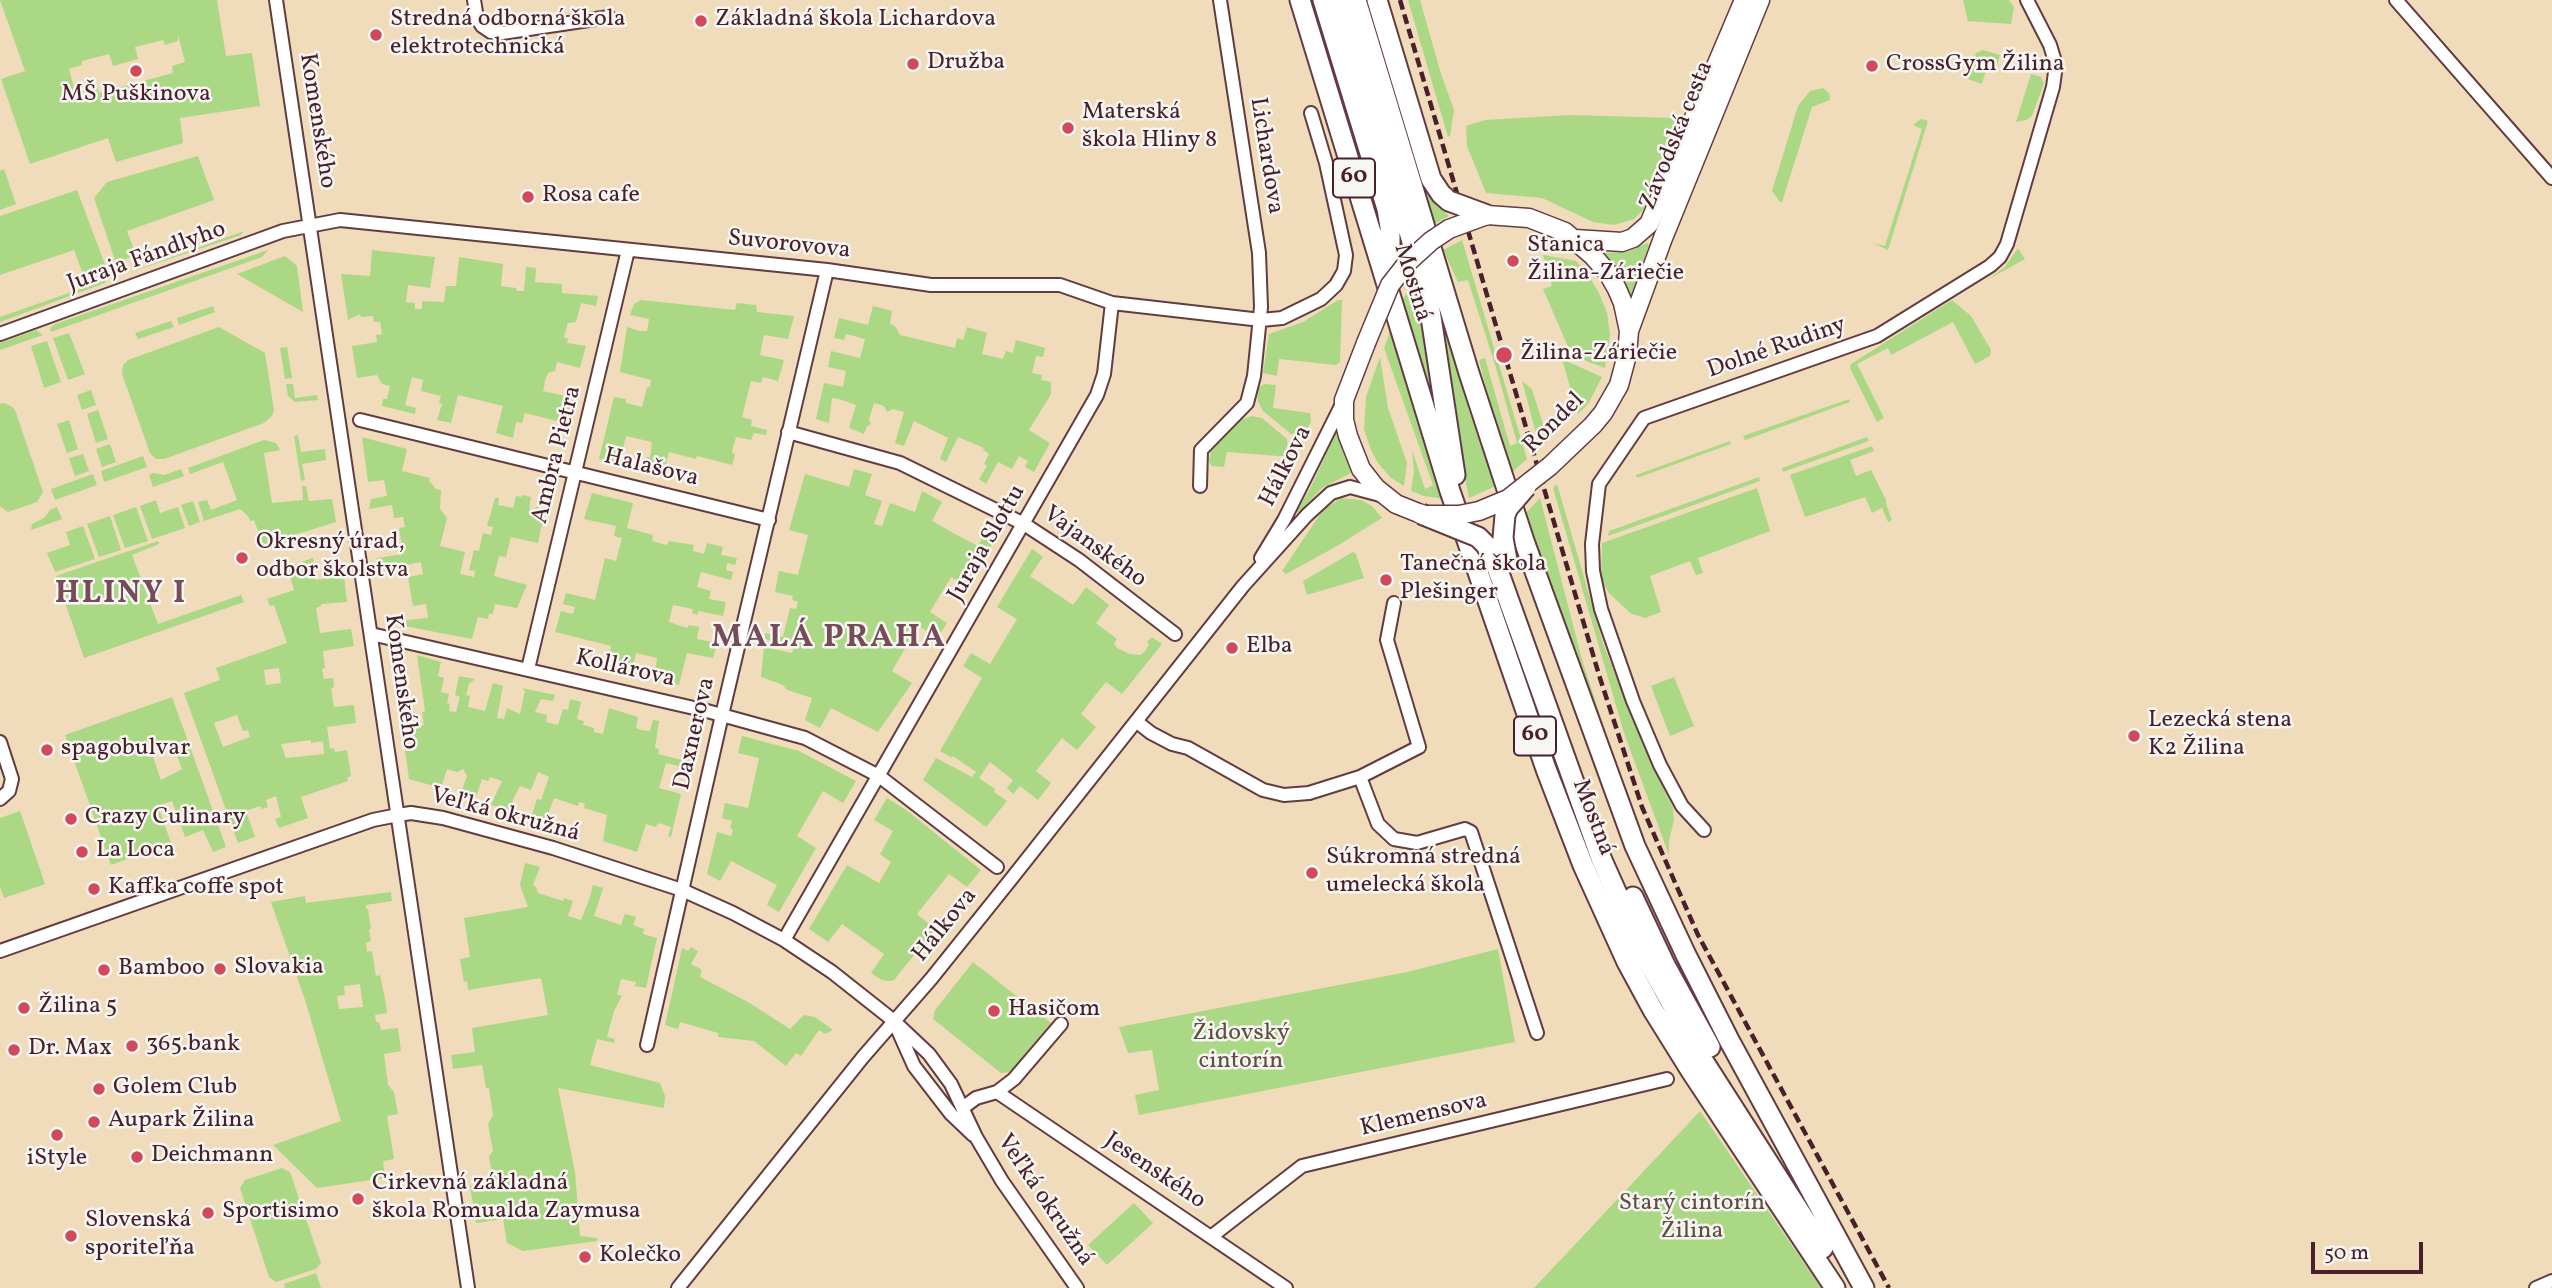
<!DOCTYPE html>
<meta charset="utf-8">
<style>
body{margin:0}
#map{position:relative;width:2552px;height:1288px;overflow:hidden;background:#f0dbbb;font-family:Vollkorn,serif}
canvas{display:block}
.scale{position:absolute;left:2311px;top:1242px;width:112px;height:32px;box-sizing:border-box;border:4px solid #4a1f2b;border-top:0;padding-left:9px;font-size:21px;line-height:24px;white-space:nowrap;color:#4a1f2b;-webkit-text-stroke:5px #f6f6f2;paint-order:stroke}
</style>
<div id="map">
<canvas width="2552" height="1288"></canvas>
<div class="scale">50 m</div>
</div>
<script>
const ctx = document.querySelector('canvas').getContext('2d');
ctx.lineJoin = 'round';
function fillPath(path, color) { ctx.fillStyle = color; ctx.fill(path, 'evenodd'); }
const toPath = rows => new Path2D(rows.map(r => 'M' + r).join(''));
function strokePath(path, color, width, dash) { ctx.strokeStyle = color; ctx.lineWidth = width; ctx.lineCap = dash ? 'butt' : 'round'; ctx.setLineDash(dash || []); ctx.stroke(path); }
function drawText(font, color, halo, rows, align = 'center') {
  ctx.font = font + ' Vollkorn,serif'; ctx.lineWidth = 5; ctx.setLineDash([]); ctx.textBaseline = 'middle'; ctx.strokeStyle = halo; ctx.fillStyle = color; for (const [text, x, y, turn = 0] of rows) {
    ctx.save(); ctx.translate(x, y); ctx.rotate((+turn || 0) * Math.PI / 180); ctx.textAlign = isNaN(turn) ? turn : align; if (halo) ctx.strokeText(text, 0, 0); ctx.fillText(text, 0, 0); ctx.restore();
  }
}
const green = toPath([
 [0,0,217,0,226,56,252,53,260,106,180,118,183,143,116,162,108,138,30,164,1,79,25,71],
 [178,35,185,62,172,66,173,73,99,93,97,86,75,92,69,69,82,65,82,61,109,54,113,66,138,59,135,47,163,40,165,45,178,41],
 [1408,0,1420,0,1441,74,1454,110,1450,136,1448,137],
 [1963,0,2009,0,2014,7,2011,24,1968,21],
 [1983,50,2000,55,1997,66,1988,64,1982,84,1968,79,1976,53],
 [2031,74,2041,77,2044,83,2032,116,2026,120,2016,122],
 [1823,88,1829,93,1830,100,1812,107,1782,202,1780,202,1772,191,1798,106,1810,91],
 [1570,115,1676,118,1644,209,1634,219,1614,225,1593,222,1542,198,1486,193,1467,146,1466,126,1485,120],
 [1921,119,1928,121,1888,250,1873,243,1885,246,1922,129,1913,125],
 [198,156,214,200,127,231,136,255,116,263,94,198,107,182],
 [4,169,16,204,0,210,0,171],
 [77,190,106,267,83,274,74,250,0,275,0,216],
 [1424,191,1433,202,1449,216,1434,224],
 [244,231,241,235,122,275],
 [1462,240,1527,459,1511,473,1493,415,1479,360,1485,358,1510,446,1517,443,1496,368,1468,280,1458,282,1443,250],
 [1647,243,1649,245,1631,296,1627,295,1604,255,1605,253,1627,252],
 [2018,248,2025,259,1987,280,2005,267],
 [268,250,262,257,51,332,50,328,55,324],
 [372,250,435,257,430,288,408,285,406,302,415,303,415,309,422,309,422,301,444,302,446,286,456,286,459,257,503,264,501,286,516,288,517,291,524,291,526,267,536,268,535,282,562,284,562,293,598,296,596,306,581,303,576,322,568,323,564,337,568,339,567,343,586,346,580,368,557,362,555,371,548,373,545,381,543,391,574,398,565,434,559,432,561,422,525,413,522,423,516,422,513,438,496,433,503,406,458,395,451,423,437,420,442,404,439,403,441,396,421,391,423,380,412,377,405,405,416,408,415,414,382,406,383,399,387,399,390,386,382,384,377,375,357,378,352,346,377,342,376,335,382,334,380,322,374,322,373,316,361,317,360,314,348,320,341,274,370,276],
 [1543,255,1576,261,1587,273,1599,293,1607,313,1610,334,1605,368,1586,361,1569,349,1543,289,1552,286],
 [285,256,297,266,303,312,237,274],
 [1416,276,1441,433,1401,303],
 [106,280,105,283,0,322,0,317],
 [641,300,735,310,737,303,756,305,757,312,794,316,788,339,764,335,760,355,784,360,778,381,763,377,761,383,751,381,742,417,752,420,751,426,767,430,766,435,754,433,751,440,736,437,732,452,735,455,732,465,697,456,696,459,669,452,663,475,644,469,647,457,650,458,652,442,626,436,619,464,599,459,614,397,626,399,626,403,642,407,647,387,650,387,651,380,620,372,627,327,640,331,647,331,649,319,630,315,634,304],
 [1338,300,1342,300,1340,362,1336,365,1279,359,1277,376,1263,373,1269,334,1303,322],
 [1952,300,1971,316,1991,350,1990,356,1975,364,1953,322,1891,355,1888,348,1857,364,1884,418,1877,422,1850,368,1851,364],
 [213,306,215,312,179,325,177,318],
 [873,306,892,311,890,324,895,326,900,335,955,348,957,338,963,340,967,327,987,333,982,354,1003,359,1006,351,1013,353,1016,340,1045,348,1043,357,1036,356,1032,373,1042,375,1041,380,1051,382,1051,394,1029,430,1050,443,1034,472,1025,467,1028,461,1019,456,1012,469,998,462,986,484,979,479,987,466,984,464,989,454,983,450,984,448,958,437,946,462,940,459,948,438,914,421,904,446,895,443,904,412,893,409,887,412,884,406,874,403,869,420,871,424,867,426,864,434,849,428,856,405,839,399,832,398,829,423,816,419,824,383,843,387,846,371,828,367,831,351,860,358,865,339,846,334,844,340,834,338,839,318,868,325],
 [1440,310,1471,417,1496,486,1469,498,1462,464],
 [171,321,174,327,138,339,135,333],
 [219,327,265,353,274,410,272,416,264,423,164,459,156,459,150,453,122,374,123,365,128,360],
 [36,330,43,335,0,350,0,343],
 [1390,331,1422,436,1444,499,1424,496,1411,491,1414,472,1412,450,1425,489,1433,485,1384,348],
 [69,333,85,374,68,380,53,338],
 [47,341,61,382,44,388,31,346],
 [287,347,292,378,285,379,280,348],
 [1380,357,1388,408,1407,463,1404,486,1391,478,1378,463,1371,450,1364,429,1366,397],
 [1562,359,1602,377,1588,404,1578,414],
 [1522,381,1532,389,1548,441,1540,448],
 [286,384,293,384,295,398,317,395,318,400,295,402,288,396],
 [1265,384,1276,385,1273,408,1310,413,1311,422,1304,434,1291,434,1263,411,1258,401,1257,388],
 [91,390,96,405,82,410,77,395],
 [1849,399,1850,402,1745,440,1743,436],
 [4,403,11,406,15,410,43,492,37,502,8,512,0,506,0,404],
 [98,410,108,439,96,443,87,414],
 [1252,416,1262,418,1287,439,1288,452,1284,456,1278,456,1227,452,1224,467,1212,466,1209,462,1211,450,1240,420],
 [69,420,78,449,67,453,57,424],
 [1338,429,1353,472,1322,488,1298,513,1297,511,1310,489],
 [298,435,301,452,325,449,326,460,302,464,305,480,301,481,294,436],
 [362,437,407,449,402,471,430,478,429,481,436,489,441,490,440,509,447,518,440,546,465,552,460,574,474,577,475,571,469,570,474,550,479,551,483,533,491,535,493,527,487,526,495,498,499,498,498,505,513,508,516,496,521,497,522,495,531,497,529,509,535,510,536,507,545,509,538,543,511,537,506,557,499,556,494,576,527,585,517,608,495,604,493,614,489,614,488,619,478,617,472,639,399,625,398,621,428,618,426,604,413,606,408,577,423,574,421,562,379,570,377,558,403,554,399,528,405,527,403,517,394,518,392,505,369,509,371,499,387,496,384,480,368,482],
 [1867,437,1869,441,1783,472,1782,468],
 [264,440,276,443,280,450,264,453,272,503,303,500,302,486,306,486,309,501,332,499,336,522,265,544,262,542,254,520,250,521,248,516,240,509,204,521,198,502,207,500,211,510,237,500,223,462,190,474,188,468],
 [1730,441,1731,444,1637,478,1636,475],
 [110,444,116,462,102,467,96,449],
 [1872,446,1874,451,1850,460,1856,476,1871,470,1886,500,1886,504,1892,520,1888,522,1882,508,1872,513,1865,497,1805,517,1790,475],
 [83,454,89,471,75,476,69,458],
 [143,456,147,467,104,482,101,471],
 [181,469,184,476,153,487,149,475,153,473,164,475],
 [854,469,872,474,865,495,882,501,874,524,882,526,890,503,915,512,922,491,942,502,932,521,955,534,978,546,989,526,999,532,968,587,951,577,930,612,947,623,938,637,918,626,892,671,912,683,878,732,831,708,820,728,805,720,812,698,787,690,783,685,761,677,764,647,792,653,794,646,765,639,765,633,783,637,790,608,796,609,798,602,792,600,793,596,775,592,779,571,798,575,808,535,789,530,805,474,849,487],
 [93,474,97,485,55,500,51,489],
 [1759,477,1760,481,1608,536,1609,531],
 [1557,484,1604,646,1646,752,1673,808,1674,820,1669,841,1669,855,1624,733,1553,488],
 [1757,488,1770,531,1698,558,1703,573,1696,575,1690,561,1650,576,1661,612,1645,618,1630,613,1609,593,1601,580,1602,543],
 [592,493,633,503,627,528,653,535,652,541,667,545,669,541,694,545,693,551,704,554,707,543,723,547,721,555,737,558,735,565,727,563,726,570,733,572,731,580,701,572,697,587,711,591,709,599,726,602,723,616,698,611,697,615,692,613,693,609,673,605,669,622,687,628,689,625,699,627,697,639,717,643,713,658,687,653,679,685,654,680,657,658,636,653,631,675,609,669,611,663,608,662,611,646,555,632,561,611,573,614,575,607,563,604,566,593,595,600,605,558,616,561,622,538,614,536,616,526,584,519],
 [1341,498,1361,500,1372,506,1382,518,1337,546,1286,574,1282,571,1323,510],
 [1540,498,1583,663,1605,730,1601,731,1525,514],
 [156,500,160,513,178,507,185,528,152,539,140,506],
 [193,501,200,522,189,526,181,505],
 [57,507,62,519,31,530,32,524,44,518,50,510],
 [136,507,148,541,125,548,113,515],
 [110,516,121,550,99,557,87,524],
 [83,526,95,559,55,572,47,553,70,545,66,532],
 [158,541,159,544,132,555,158,624,241,595,244,602,84,658,56,576],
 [1032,549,1043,557,1030,576,1073,605,1086,587,1109,605,1096,623,1117,639,1114,643,1117,648,1130,654,1141,655,1146,650,1149,644,1147,642,1152,637,1162,644,1122,694,1106,682,1093,698,1081,714,1096,727,1077,750,1062,738,1036,771,1051,783,1038,800,1020,786,1013,794,1007,788,1013,780,990,762,979,778,995,789,994,792,1007,801,986,827,923,780,936,758,972,777,976,772,953,756,952,758,940,751,982,678,963,666,971,653,990,664,1017,619,997,607],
 [1353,552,1356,554,1364,578,1307,595,1303,581],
 [313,558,316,580,344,576,347,602,321,604,321,606,316,608,320,633,351,629,354,646,323,651,325,668,322,669,324,679,333,678,334,687,331,688,334,707,354,705,356,723,327,727,330,749,334,748,335,752,347,750,351,776,347,778,348,781,301,797,308,818,279,828,275,819,281,817,276,796,266,800,268,807,262,809,260,806,246,811,255,837,238,843,184,693,220,680,216,668,287,643,274,605,270,606,267,599,294,590,287,567],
 [279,668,281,683,266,685,264,670],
 [237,715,243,731,248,730,250,737,223,747,214,723],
 [311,740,311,743,323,741,324,754,286,758,281,744],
 [417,655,441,662,438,676,444,678,441,692,449,694,447,703,450,704,449,711,456,712,460,697,455,695,459,676,475,679,469,684,466,695,470,696,468,707,485,711,493,683,503,686,497,718,504,719,507,708,520,714,525,691,522,688,555,695,553,701,541,699,535,712,547,715,546,722,558,725,563,709,568,710,570,699,581,702,577,719,584,721,583,725,594,728,594,732,603,734,609,708,638,717,636,728,641,730,650,731,653,720,659,721,655,748,659,749,658,754,682,760,684,751,691,753,686,775,687,768,666,763,659,788,681,794,671,837,668,836,671,827,658,823,656,827,646,824,637,852,603,841,607,815,584,808,585,804,583,803,579,802,578,806,554,798,545,822,531,818,537,799,541,800,549,777,538,772,531,790,520,786,508,810,491,805,502,781,490,777,488,781,482,779,475,800,460,795,467,776,463,769,457,772,447,769,441,788,409,779,402,728,424,725,422,712,425,711],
 [1674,677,1694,726,1670,736,1651,686],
 [172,697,226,847,213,852,203,830,185,837,172,801,158,806,171,843,111,865,65,735],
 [171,740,182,769,161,780,150,748],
 [742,736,799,751,856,781,843,803,823,791,797,836,816,848,779,912,767,905,777,885,731,861,720,881,707,874,717,832,731,836,733,830,730,828,732,821,722,818,725,803,748,808,759,758,738,753],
 [887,798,906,810,981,870,967,887,949,874,917,914,935,929,894,980,889,981,882,980,871,973,884,954,842,924,828,942,809,929,847,865,879,883,891,862,880,854,893,831,874,820],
 [20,811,45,884,4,898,0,887,0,818],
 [525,863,540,867,533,885,536,887,538,893,563,901,564,898,573,901,568,916,581,920,590,897,593,885,603,888,594,916,621,925,625,914,636,917,633,925,644,929,643,934,657,938,646,988,635,986,636,982,621,979,617,994,622,996,614,1011,607,1037,615,1039,614,1043,597,1039,590,1065,660,1083,665,1096,664,1108,558,1088,575,1172,580,1236,597,1238,597,1241,523,1251,507,1243,503,1219,476,1223,470,1186,493,1182,489,1156,493,1151,488,1124,493,1115,489,1088,486,1088,482,1065,453,1069,451,1055,475,1052,472,1028,548,1015,541,978,468,990,467,981,464,982,460,959,470,957,464,918,528,907,520,885],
 [391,892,392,901,366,905,366,909,368,909,371,929,369,929,371,941,366,943,367,952,372,951,376,976,380,975,386,1004,387,1013,375,1015,376,1022,379,1022,381,1030,398,1028,401,1051,384,1054,388,1085,394,1092,398,1114,387,1116,394,1159,383,1161,385,1178,317,1188,273,1145,341,1121,305,1000,271,902,305,896,306,903],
 [360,984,363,1007,339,1009,337,996,345,995,344,986],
 [691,947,698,951,691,964,702,970,700,977,748,1002,790,1029,804,1015,815,1017,833,1030,825,1034,819,1030,801,1056,796,1053,786,1066,754,1041,718,1037,718,1033,680,1022,678,1029,665,1025,682,948,688,951],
 [1498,949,1515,1042,1139,1115,1135,1095,1159,1090,1152,1050,1128,1053,1119,1027,1407,972],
 [973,962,1051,1023,1010,1072,1001,1073,933,1019,935,1010],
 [1700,1111,1821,1288,1534,1288,1583,1236],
 [282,1168,290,1172,321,1263,316,1269,276,1282,269,1277,240,1188,245,1180],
 [1134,1203,1153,1223,1107,1265,1088,1245],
 [316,1273,321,1288,285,1288,284,1284]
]);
const street = toPath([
 [276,0,468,1288],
 [474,0,477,18,482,26,491,32,502,33,609,17],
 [2396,0,2552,178],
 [0,334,283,231,340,220,827,270,931,285,1060,285,1112,303,1261,320,1282,318,1321,299,1336,285,1344,271,1346,255,1326,163,1311,113],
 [360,420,769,520],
 [788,432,900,463,1024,524,1079,560,1175,634],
 [1200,486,1201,450,1247,403,1254,376,1261,307,1259,253,1220,0],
 [1261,558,1284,520,1342,404],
 [371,634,707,711,805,738,879,776,997,867],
 [528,669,628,250],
 [1137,722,1151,733,1172,744,1188,748,1263,790,1284,795,1309,793,1360,777,1419,747,1387,640,1394,603],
 [0,742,12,779,9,791,0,799],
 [1360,777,1378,824,1394,839,1417,843,1465,829,1471,832,1537,1033],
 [1704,830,1682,806,1660,765,1633,701,1601,609,1593,571,1592,544,1599,484,1644,418,1877,336,1990,266,2000,257,2007,244,2053,87,2056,65,2050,45,2027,0],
 [784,940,1097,395,1104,374,1112,303],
 [0,951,373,820,398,815,411,813,443,818,553,848,682,890,733,913,784,940,832,972,894,1021,929,1054,951,1084,976,1137,1002,1181,1077,1288],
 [897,1028,914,1066,951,1114,973,1135],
 [647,1045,722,715,827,270],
 [997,1092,1286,1288],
 [964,1107,976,1098,997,1092,1014,1079,1061,1024],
 [1212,1236,1302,1166,1667,1079],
 [678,1288,863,1057,931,979,1012,878,1243,586,1307,515,1331,493,1350,487,1380,495],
 [2536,1288,2552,1281]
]);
const secondary = toPath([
 [1487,215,1529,218,1565,232,1593,256,1608,273,1617,289,1623,303,1629,331,1627,355,1619,385,1603,413,1593,425],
 [1575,239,1622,242,1633,238,1649,224,1744,0],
 [1629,331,1663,238,1760,0],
 [1366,343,1344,400,1344,420,1348,436,1361,469,1376,488,1396,504,1421,514]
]);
const primary = toPath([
 [1300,0,1450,491,1546,769,1583,865,1627,962,1653,1010,1691,1071,1835,1288],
 [1323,0,1387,209,1390,227,1390,277],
 [1342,0,1428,297,1455,475],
 [1356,0,1469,373,1524,541,1635,846,1686,955,1729,1040,1864,1288],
 [1377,0,1431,179,1441,194,1449,201],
 [1495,562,1601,858,1643,952,1704,1062,1823,1248],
 [1633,897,1665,965,1710,1047]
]);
const rail = toPath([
 [1400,0,1599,675,1642,807,1698,935,1889,1288]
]);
const secondaryBridge = toPath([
 [1366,343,1390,285,1408,262,1431,241,1449,229,1487,215],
 [1428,515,1459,515,1479,511,1508,499,1550,466,1593,425]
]);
const primaryBridge = toPath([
 [1449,201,1487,215],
 [1421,514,1478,537,1486,545,1495,562],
 [1507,560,1503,538,1505,515,1508,508,1526,487]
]);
const markers = [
 [701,21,7,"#d1495b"],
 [376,35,7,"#d1495b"],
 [913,64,7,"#d1495b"],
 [1872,66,7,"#d1495b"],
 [136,71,7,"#d1495b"],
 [1068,128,7,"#d1495b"],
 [528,197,7,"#d1495b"],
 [1513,261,7,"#d1495b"],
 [1504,355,9,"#d1495b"],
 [242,558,7,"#d1495b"],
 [1386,580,7,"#d1495b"],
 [1232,648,7,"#d1495b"],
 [2134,736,7,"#d1495b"],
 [47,750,7,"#d1495b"],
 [71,819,7,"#d1495b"],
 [82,852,7,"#d1495b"],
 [1312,873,7,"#d1495b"],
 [94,889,7,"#d1495b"],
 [220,969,7,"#d1495b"],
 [104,970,7,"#d1495b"],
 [24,1008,7,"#d1495b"],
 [994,1011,7,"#d1495b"],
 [132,1046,7,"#d1495b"],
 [14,1050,7,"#d1495b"],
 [99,1089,7,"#d1495b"],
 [94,1122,7,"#d1495b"],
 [57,1135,7,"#d1495b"],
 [137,1157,7,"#d1495b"],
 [358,1199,7,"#d1495b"],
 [208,1213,7,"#d1495b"],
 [71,1236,7,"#d1495b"],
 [585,1257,7,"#d1495b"]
];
const shields = [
 [1354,178,42],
 [1535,736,42]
];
const shieldNames = [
 ["60",1354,178],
 ["60",1535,736]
];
const poiNames = [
 ["Stredná odborná škola",390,21],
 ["elektrotechnická",390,49],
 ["Základná škola Lichardova",715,21],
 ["Družba",927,64],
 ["CrossGym Žilina",1886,66],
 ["MŠ Puškinova",136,96,"center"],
 ["Materská",1082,114],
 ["škola Hliny 8",1082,142],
 ["Rosa cafe",542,197],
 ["Stanica",1527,247],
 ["Žilina-Záriečie",1527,275],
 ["Žilina-Záriečie",1520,355],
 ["Okresný úrad,",256,544],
 ["odbor školstva",256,572],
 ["Tanečná škola",1400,566],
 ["Plešinger",1400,594],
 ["Elba",1246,648],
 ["Lezecká stena",2148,722],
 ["K2 Žilina",2148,750],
 ["spagobulvar",61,750],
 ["Crazy Culinary",85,819],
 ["La Loca",96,852],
 ["Súkromná stredná",1326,859],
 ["umelecká škola",1326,887],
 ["Kaffka coffe spot",108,889],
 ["Slovakia",234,969],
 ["Bamboo",118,970],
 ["Žilina 5",38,1008],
 ["Hasičom",1008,1011],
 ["365.bank",146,1046],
 ["Dr. Max",28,1050],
 ["Golem Club",113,1089],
 ["Aupark Žilina",108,1122],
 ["Deichmann",151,1157],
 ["iStyle",57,1160,"center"],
 ["Cirkevná základná",372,1185],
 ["škola Romualda Zaymusa",372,1213],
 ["Sportisimo",222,1213],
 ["Slovenská",85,1222],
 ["sporiteľňa",85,1250],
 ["Kolečko",599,1257]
];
const streetNames = [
 ["Komenského",316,121,81],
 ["Závodská cesta",1678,136,-68],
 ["Lichardova",1265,156,81],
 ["Suvorovova",789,246,6],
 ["Juraja Fándlyho",147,258,-20],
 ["Mostná",1411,283,73],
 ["Dolné Rudiny",1777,349,-19],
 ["Rondel",1555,424,-45],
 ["Ambra Pietra",558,455,-76],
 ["Hálkova",1287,467,-63],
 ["Halašova",651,469,14],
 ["Juraja Slottu",988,544,-60],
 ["Vajanského",1094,548,36],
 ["Kollárova",625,670,13],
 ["Komenského",400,682,82],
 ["Daxnerova",696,734,-77],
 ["Veľká okružná",505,816,15],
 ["Mostná",1592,818,69],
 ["Hálkova",946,926,-51],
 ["Klemensova",1424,1116,-13],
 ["Jesenského",1154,1172,34],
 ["Veľká okružná",1044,1201,56]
];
const parkNames = [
 ["Židovský",1241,1035],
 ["cintorín",1241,1063],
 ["Starý cintorín",1692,1205],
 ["Žilina",1692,1233]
];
const districtNames = [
 ["HLINY I",121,596],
 ["MALÁ PRAHA",829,640]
];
fillPath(green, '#abd885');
strokePath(street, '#633b41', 16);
strokePath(secondary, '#633b41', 21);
strokePath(primary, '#633b41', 23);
strokePath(street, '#fff', 12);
strokePath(secondary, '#fff', 18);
strokePath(primary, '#fff', 19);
strokePath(rail, '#4a1f2b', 4.5, [10, 5]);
strokePath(secondaryBridge, '#633b41', 21, []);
strokePath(primaryBridge, '#633b41', 23, []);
strokePath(secondaryBridge, '#fff', 18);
strokePath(primaryBridge, '#fff', 19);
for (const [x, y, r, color] of markers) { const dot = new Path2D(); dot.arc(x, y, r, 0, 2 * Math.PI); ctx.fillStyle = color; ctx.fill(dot); strokePath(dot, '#f6f6f2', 2.5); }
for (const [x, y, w] of shields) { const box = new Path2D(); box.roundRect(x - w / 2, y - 19.5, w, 39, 5); ctx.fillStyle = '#f6f6f2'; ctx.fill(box); strokePath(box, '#4a1f2b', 2); }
drawText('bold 23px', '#4a1f2b', null, shieldNames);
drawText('24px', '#4a1f2b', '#f6f6f2', poiNames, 'left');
drawText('24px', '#4a1f2b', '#f6f6f2', streetNames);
drawText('24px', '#624d42', '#f6f6f2', parkNames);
ctx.letterSpacing = '2px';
drawText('bold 32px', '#784b5b', '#f6f6f2', districtNames);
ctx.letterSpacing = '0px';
</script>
